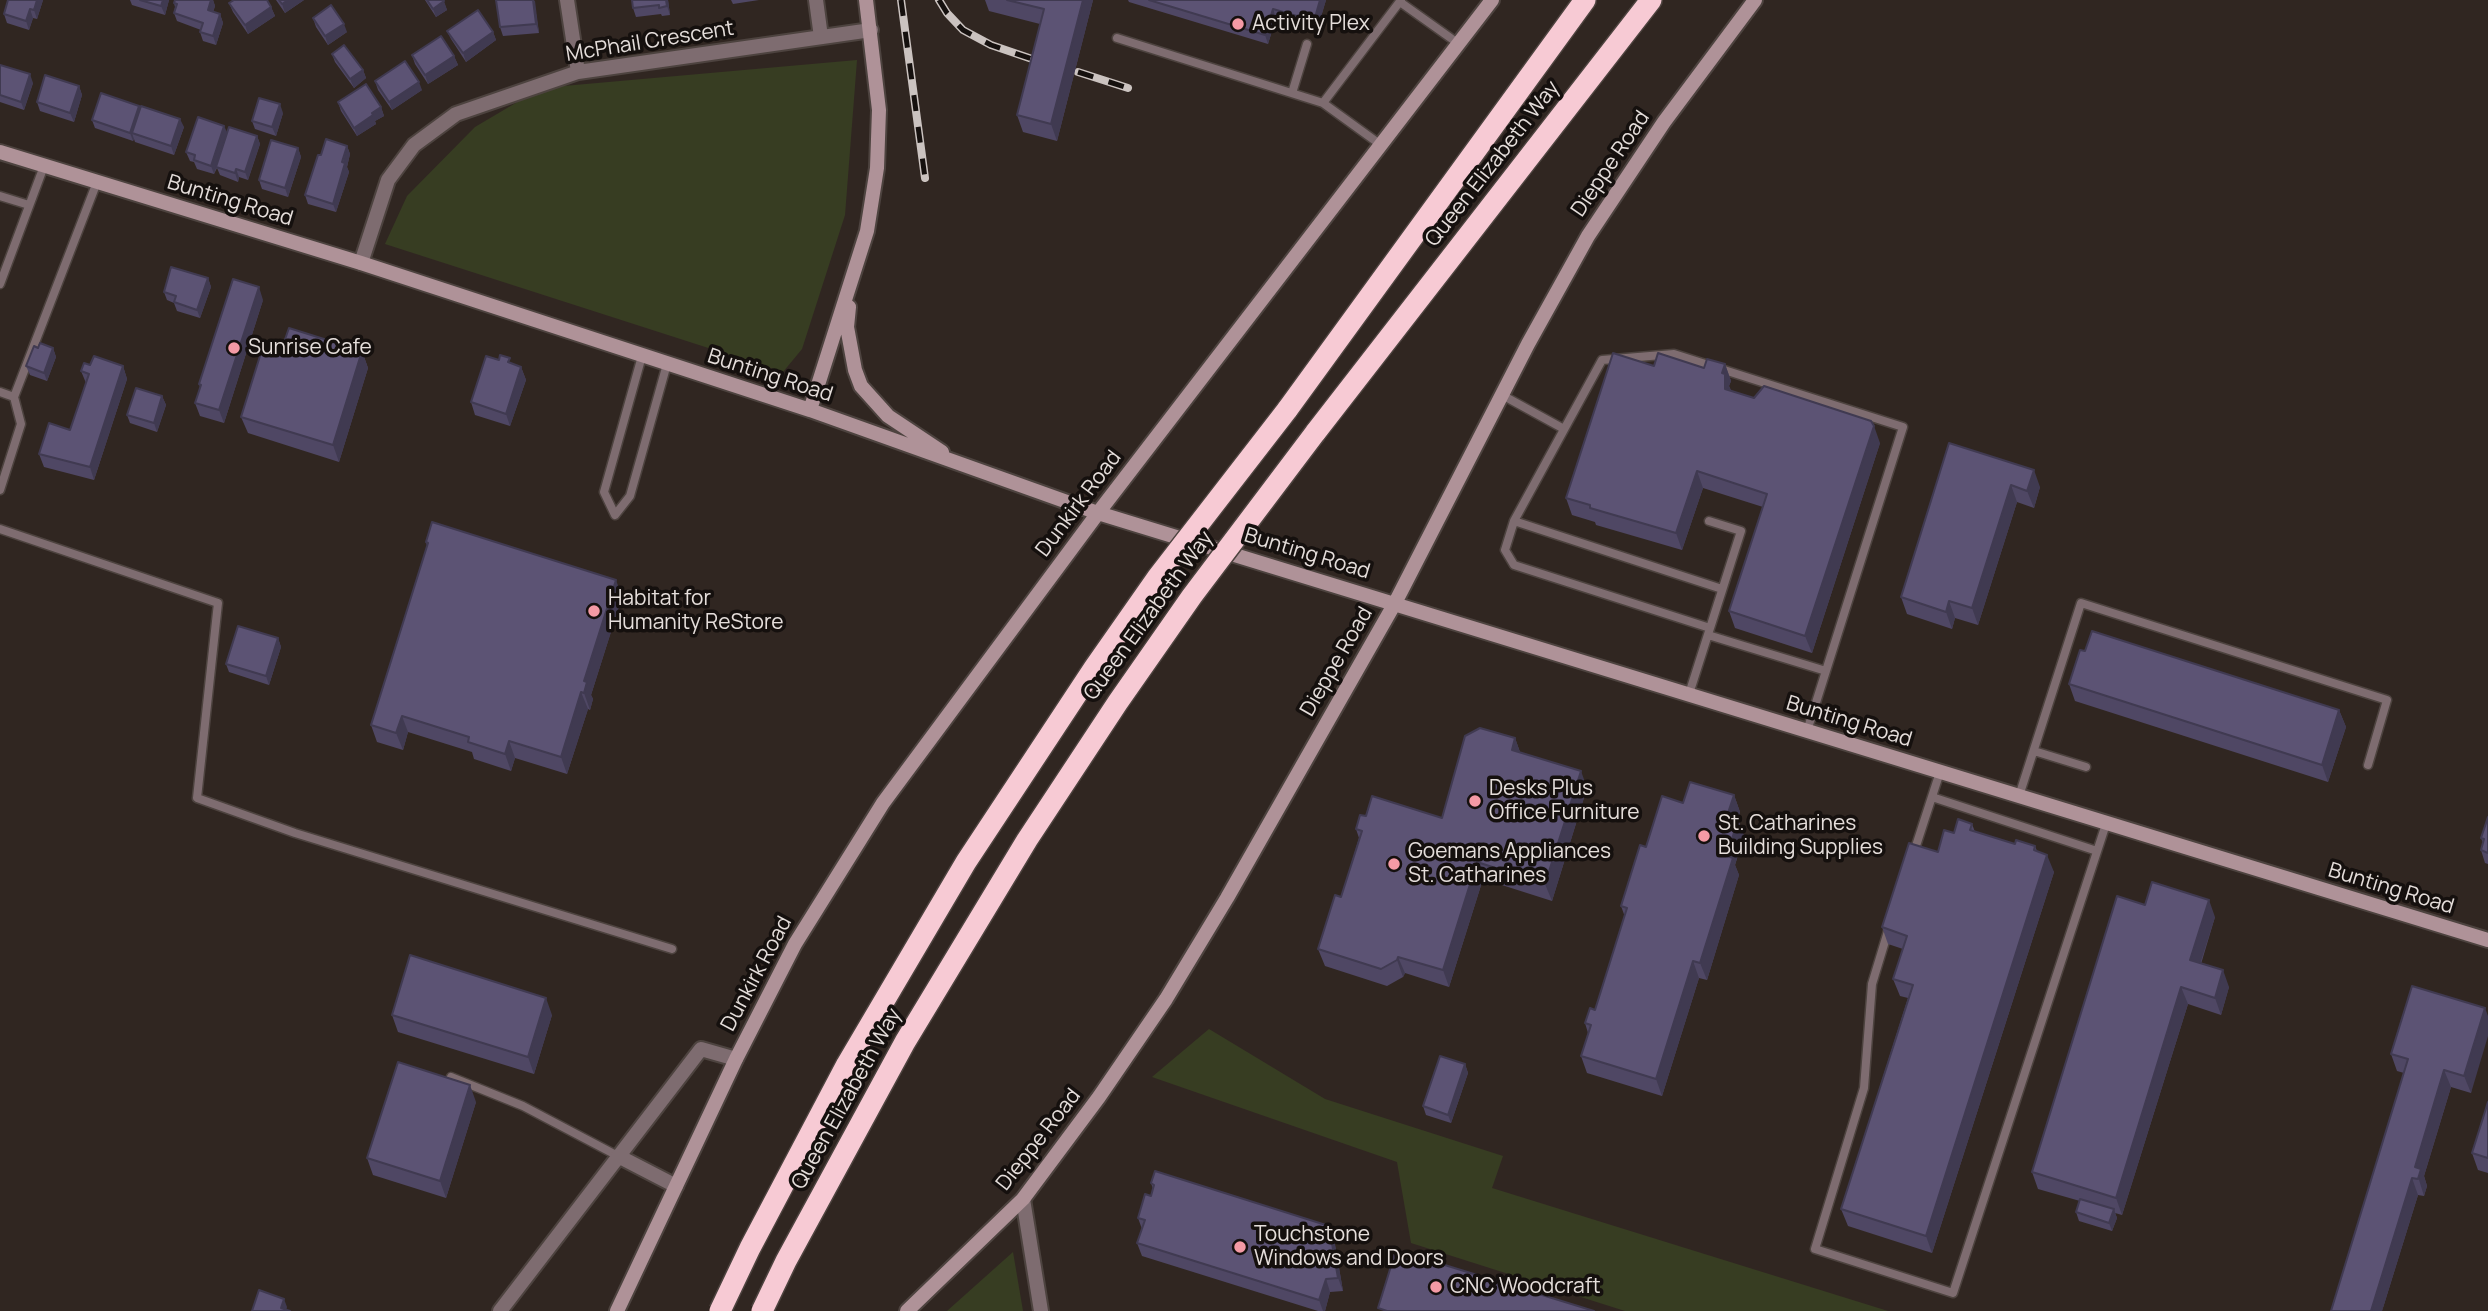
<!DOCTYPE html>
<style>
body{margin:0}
canvas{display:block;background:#302621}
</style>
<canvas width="2488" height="1311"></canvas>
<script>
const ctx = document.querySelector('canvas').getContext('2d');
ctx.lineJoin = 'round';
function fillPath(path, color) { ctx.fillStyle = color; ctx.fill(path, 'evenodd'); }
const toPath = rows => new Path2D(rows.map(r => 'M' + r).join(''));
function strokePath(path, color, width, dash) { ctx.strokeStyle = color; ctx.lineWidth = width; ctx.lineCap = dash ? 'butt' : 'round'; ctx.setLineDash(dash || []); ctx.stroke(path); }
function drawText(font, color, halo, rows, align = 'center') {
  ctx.font = font + ' Manrope,sans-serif'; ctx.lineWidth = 7; ctx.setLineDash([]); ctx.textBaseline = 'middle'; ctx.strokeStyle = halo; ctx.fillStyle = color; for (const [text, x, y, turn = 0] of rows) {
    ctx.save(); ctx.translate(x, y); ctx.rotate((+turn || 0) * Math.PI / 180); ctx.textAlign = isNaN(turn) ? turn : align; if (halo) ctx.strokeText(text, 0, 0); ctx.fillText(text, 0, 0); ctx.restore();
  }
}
const green = toPath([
 [857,60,845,215,802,349,783,372,385,244,407,196,475,127,541,88],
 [1209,1029,1325,1099,1503,1156,1492,1188,1888,1311,1625,1311,1411,1243,1397,1162,1152,1077],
 [1013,1252,1023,1311,947,1311]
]);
const lane = toPath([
 [1400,2,1459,44],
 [1117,38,1323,103,1401,0],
 [1292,93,1307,44],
 [1323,103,1381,145],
 [0,196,29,205],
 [0,284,44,166],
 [642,356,604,492,615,515,630,496,667,364],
 [0,392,14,397,97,182],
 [1502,395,1564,429],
 [0,490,21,424,14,397],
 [1514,521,1505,550,1514,565,1710,628],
 [0,529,218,603,197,798,295,833,672,949],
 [1722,589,1514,521,1602,360,1674,354,1903,427,1807,731],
 [1708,635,1826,671],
 [1689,694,1741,531,1709,521],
 [2034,751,2086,767],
 [2019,796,2081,603,2387,700,2368,765],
 [1932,797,2097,851],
 [1914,852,1940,772],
 [1889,928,1872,984,1864,1088,1815,1249,1953,1293,2106,824],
 [451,1077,523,1106,618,1156]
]);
const street = toPath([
 [567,0,578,72],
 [816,0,821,37],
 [361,263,388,180,414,145,456,114,578,72,871,30],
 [618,1156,676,1186],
 [1023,1199,1041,1311],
 [500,1311,701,1049,736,1059]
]);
const secondary = toPath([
 [0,152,361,263,810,410,1098,513,2488,940],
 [849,307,847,327,855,370,861,386,888,416,942,452],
 [810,410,867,231,877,168,879,110,866,0],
 [617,1311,736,1059,795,944,883,803,1098,513,1492,0],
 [907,1311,1023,1199,1099,1097,1166,999,1227,898,1395,603,1528,344,1588,236,1664,122,1755,0]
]);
const highway = toPath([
 [1287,410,1585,0],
 [1315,433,1651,0]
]);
const rail = toPath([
 [901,0,925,178],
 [939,0,947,13,963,30,991,45,1035,60],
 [1078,72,1128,88]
]);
const highwayBridge = toPath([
 [720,1311,750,1248,847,1064,966,862,1094,668,1157,578,1287,410],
 [762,1311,786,1261,905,1042,1027,840,1118,702,1192,596,1315,433]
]);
const wall = toPath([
 [8,0,43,0,37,19,33,18,29,30,7,23,4,14],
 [130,0,169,0,165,15,132,5],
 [175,0,213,0,215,6,213,12,220,14,223,23,216,45,203,41,200,32,201,30,177,21,174,13,175,7,174,3],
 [276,0,304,0,285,13],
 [425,0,443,0,447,10,436,17],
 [496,0,534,0,539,33,503,36,500,27],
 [632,0,668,0,670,15,662,16,661,14,636,17,633,8],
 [731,0,759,0,733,4],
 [985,0,1093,0,1057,141,1023,132,1017,115,1040,24,989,11],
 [1128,0,1326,0,1317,30,1276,18,1268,44,1129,2],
 [229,3,271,7,275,16,248,34,233,12],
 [313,18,347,32,328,45,316,27],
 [447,31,493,32,496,40,466,62,451,39],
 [332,54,363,70,366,78,354,88,335,62],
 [412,55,454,56,458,65,428,84,415,64],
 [0,65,33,83,24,110,0,102],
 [375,81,422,90,392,110,378,90],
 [79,86,82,95,74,122,40,111,37,102],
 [338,102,381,107,384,116,375,121,376,124,357,136,341,111],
 [139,106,140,108,184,127,174,155,135,142,134,139,133,141,95,128,92,120],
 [283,113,276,136,255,129,252,121],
 [227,133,257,136,260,144,248,180,239,177,238,182,220,175,217,168,214,174,197,169,194,162,190,161,186,152],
 [347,146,350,154,347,167,349,172,336,212,308,204,305,195,321,155],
 [298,148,301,157,288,197,262,189,259,180],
 [208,278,211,287,200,318,177,311,174,303,167,300,164,292],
 [263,300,224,423,200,416,195,403,200,387,199,384],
 [38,348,53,348,56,357,47,381,30,375,26,366],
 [282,348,362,351,368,368,339,462,248,433,241,417],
 [512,364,521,367,526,380,510,426,475,415,471,402],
 [1725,364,1731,381,1729,386,1731,391,1880,443,1812,653,1735,628,1729,611,1763,507,1703,488,1682,550,1596,525,1595,522,1572,515,1566,498,1654,366,1704,368],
 [90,365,123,366,127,379,94,480,44,467,39,454,70,430,86,383,81,371],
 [162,396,166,405,157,432,130,423,127,415],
 [1949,443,2040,487,2034,508,2017,502,1978,625,1955,618,1952,629,1907,614,1901,597],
 [426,542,622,597,591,695,593,699,590,710,588,709,567,774,515,758,511,771,474,759,472,752,408,732,403,750,377,742,371,725,427,546],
 [278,638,281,647,269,685,229,672,226,664],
 [2069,684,2339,710,2346,727,2328,782,2075,701],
 [1515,738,1520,752,1587,788,1552,901,1483,879,1449,987,1405,973,1403,977,1387,986,1325,966,1318,949,1341,897,1359,838,1356,829,1366,816,1442,818],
 [1734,795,1740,812,1738,819,1744,836,1735,865,1739,875,1707,980,1699,978,1662,1096,1587,1073,1581,1056,1588,1033,1585,1023,1595,1010,1625,917,1621,906,1683,803],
 [2488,817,2488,864,2485,863,2481,850,2483,843,2481,838],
 [1972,824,1975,832,2015,844,2035,846,2037,851,2054,872,1932,1253,1848,1226,1841,1209,1908,998,1900,996,1893,979,1903,949,1888,944,1882,927,1938,852,1954,833],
 [2145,905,2215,917,2201,964,2229,987,2221,1015,2188,1004,2122,1215,2115,1213,2117,1218,2112,1231,2079,1221,2076,1212,2080,1201,2038,1189,2032,1172],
 [2485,1008,2471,1093,2451,1087,2424,1176,2427,1186,2424,1196,2418,1195,2382,1311,2404,1073,2397,1071,2391,1054],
 [392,1015,552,1015,534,1074,398,1032],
 [1465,1064,1468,1073,1451,1123,1426,1115,1423,1106],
 [476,1102,446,1198,373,1175,367,1158],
 [2488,1102,2488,1173,2478,1170,2472,1153],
 [1151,1183,1329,1226,1334,1239,1343,1291,1330,1292,1325,1311,1318,1311,1142,1256,1137,1243,1142,1229,1138,1218,1151,1196,1153,1189]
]);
const shadedWall = toPath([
 [37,0,43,0,37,19,34,10],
 [163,0,169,0,165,15,161,6],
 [211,0,213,0,215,6,211,19,208,10],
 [288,0,304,0,285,13,282,4],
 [533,0,535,1,539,33,536,24],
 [666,0,668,0,670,15,667,6],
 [1083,0,1093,0,1057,141,1051,124],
 [1320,0,1326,0,1317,30,1314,21],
 [444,1,447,10,436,17,433,9],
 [271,7,275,16,248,34,245,25],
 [30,9,33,18,29,30,26,21],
 [1273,9,1276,18,1268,44,1265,35],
 [220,14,223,23,216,45,213,36],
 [344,24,347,32,328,45,325,36],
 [493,32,496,40,466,62,463,53],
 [454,56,458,65,428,84,425,75],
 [363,70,366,78,354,88,350,79],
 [30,74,33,83,24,110,21,102],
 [419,82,422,90,392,110,389,102],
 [79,86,82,95,74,122,70,113],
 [280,104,283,113,276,136,272,127],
 [139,106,142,114,132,133,134,139,133,141,130,133],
 [381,107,384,116,375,121,376,124,357,136,354,128,372,113],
 [180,119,184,127,174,155,171,146],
 [224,126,228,134,214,174,211,166],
 [257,136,260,144,248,180,245,172],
 [347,146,350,154,347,167,349,172,336,212,333,204],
 [298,148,301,157,288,197,285,188],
 [236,169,239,177,238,182,235,173],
 [208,278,211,287,200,318,197,310],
 [259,287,263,300,224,423,219,410],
 [53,348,56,357,47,381,44,373],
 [362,351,368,368,339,462,333,445],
 [1725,364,1731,381,1729,386,1731,390,1725,389,1722,373],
 [123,366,127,379,94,480,90,467],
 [521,367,526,380,510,426,506,414],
 [162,396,166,405,157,432,154,423],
 [1874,426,1880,443,1812,653,1805,636],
 [2034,470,2040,487,2034,508,2027,491],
 [1697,471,1703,488,1682,550,1676,533],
 [2011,485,2017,502,1978,625,1972,608],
 [616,580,622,597,591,695,593,699,590,710,584,693,584,681],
 [1949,601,1955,618,1952,629,1946,612],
 [278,638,281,647,269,685,266,676],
 [581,692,588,709,567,774,561,757],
 [2339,710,2346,727,2328,782,2322,765],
 [402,716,408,732,403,750,396,733],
 [1515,738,1521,755,1512,750],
 [509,741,515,758,511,771,505,754],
 [1581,771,1587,788,1552,901,1545,884],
 [1734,795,1740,812,1733,833,1727,816],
 [1738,819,1744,836,1735,865,1739,875,1707,980,1700,963,1727,856],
 [2047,855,2054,872,1932,1253,1926,1236],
 [1477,862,1483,879,1449,987,1443,970],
 [2209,900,2215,917,2196,977,2190,960],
 [1398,957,1405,973,1403,977,1397,960],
 [1693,961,1699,978,1662,1096,1656,1079],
 [2223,970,2229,987,2221,1015,2215,998],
 [2181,987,2188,1004,2122,1215,2116,1198],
 [546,998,552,1015,534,1074,528,1057],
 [2485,1008,2488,1016,2488,1036,2471,1093,2464,1076],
 [1465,1064,1468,1073,1451,1123,1448,1115],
 [2444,1070,2451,1087,2424,1176,2427,1186,2424,1196,2415,1167],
 [470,1085,476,1102,446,1198,440,1181],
 [2412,1178,2418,1195,2382,1311,2371,1311],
 [2114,1209,2117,1218,2112,1231,2109,1223],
 [1329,1226,1334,1239,1343,1291,1338,1278],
 [1326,1279,1330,1292,1325,1311,1323,1311,1319,1300],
 [284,1299,287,1307,286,1311,281,1308]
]);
const building = toPath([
 [8,0,37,0,34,10,30,9,26,21,4,14,8,0],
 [140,0,163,0,161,6,140,0],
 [175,0,211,0,208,10,220,14,213,36,200,32,203,23,174,13,177,4,174,3,175,0],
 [234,0,267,0,271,7,245,25,229,3,234,0],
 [279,0,288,0,282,4,279,0],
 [427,0,443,0,444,1,433,9,427,0],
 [496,0,533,0,536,24,500,27,496,0],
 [632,0,666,0,667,6,659,8,659,5,633,8,632,0],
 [1007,0,1083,0,1051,124,1017,115,1044,9,1007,0],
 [1149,0,1320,0,1314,21,1273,9,1265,35,1149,0],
 [331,5,344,24,325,36,313,18,331,5],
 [478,10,493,32,463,53,447,31,478,10],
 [441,36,454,56,425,75,412,55,441,36],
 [344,45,363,70,350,79,332,54,344,45],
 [405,61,419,82,389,102,375,81,405,61],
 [0,65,30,74,21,102,0,95,0,65],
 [45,75,79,86,70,113,37,102,45,75],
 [366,84,381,107,372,113,373,115,354,128,338,102,366,84],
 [101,93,139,106,130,133,92,120,101,93],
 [259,98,280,104,272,127,252,121,259,98],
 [141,106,180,119,171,146,132,133,141,106],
 [198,117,224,126,211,166,194,160,195,155,186,152,198,117],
 [229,127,257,136,245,172,236,169,235,173,216,167,229,127],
 [326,139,347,146,342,162,345,163,333,204,305,195,318,155,321,155,326,139],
 [271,140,298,148,285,188,259,180,271,140],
 [171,267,208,278,197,310,174,302,176,296,164,292,171,267],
 [233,279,259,287,219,410,195,403,201,385,199,384,233,279],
 [289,328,362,351,333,445,241,417,264,343,282,348,289,328],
 [40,343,53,348,44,373,26,366,34,346,38,348,40,343],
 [1613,353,1654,366,1658,353,1704,368,1707,359,1725,364,1722,373,1725,374,1725,389,1754,398,1764,386,1871,421,1874,426,1805,636,1729,611,1767,494,1697,471,1676,533,1590,508,1590,505,1566,498,1613,353],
 [500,355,510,358,508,362,521,367,506,414,471,402,486,356,499,360,500,355],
 [94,356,123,366,90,467,39,454,49,423,70,430,89,374,81,371,84,363,90,365,94,356],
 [136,388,162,396,154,423,127,415,136,388],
 [1949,443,2034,470,2027,491,2011,485,1972,608,1949,601,1946,612,1901,597,1949,443],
 [432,522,616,580,584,681,587,682,584,693,581,692,561,757,509,741,505,754,468,742,469,737,402,716,396,733,371,725,428,543,426,542,432,522],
 [238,626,278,638,266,676,226,664,238,626],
 [2092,631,2339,710,2322,765,2069,684,2080,650,2085,651,2092,631],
 [1480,728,1515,738,1512,750,1581,771,1545,884,1477,862,1443,970,1398,957,1397,960,1381,969,1318,949,1335,895,1341,897,1362,831,1356,829,1360,815,1366,816,1372,796,1442,818,1465,736,1480,728],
 [1690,782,1734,795,1727,816,1738,819,1727,856,1733,858,1700,963,1693,961,1656,1079,1581,1056,1591,1025,1585,1023,1590,1008,1595,1010,1627,908,1621,906,1640,845,1646,847,1662,796,1683,803,1690,782],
 [2488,817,2488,853,2481,850,2484,839,2481,838,2488,817],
 [1958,819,1972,824,1970,830,2015,844,2016,840,2035,846,2034,850,2047,855,1926,1236,1841,1209,1913,985,1893,979,1907,936,1882,927,1909,843,1938,852,1944,830,1954,833,1958,819],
 [2152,882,2209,900,2190,960,2223,970,2215,998,2181,987,2116,1198,2032,1172,2117,896,2145,905,2152,882],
 [410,955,546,998,528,1057,392,1015,410,955],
 [2412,986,2485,1008,2464,1076,2444,1070,2415,1167,2421,1169,2418,1179,2412,1178,2371,1311,2331,1311,2408,1059,2391,1054,2412,986],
 [1440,1056,1465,1064,1448,1115,1423,1106,1440,1056],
 [398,1062,470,1085,440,1181,367,1158,398,1062],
 [2488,1102,2488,1158,2472,1153,2488,1102],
 [1155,1171,1329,1226,1338,1278,1326,1279,1319,1300,1137,1243,1145,1220,1138,1218,1145,1194,1151,1196,1154,1185,1151,1183,1155,1171],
 [2080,1199,2114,1209,2109,1223,2076,1212,2080,1199],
 [1396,1250,1594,1311,1387,1311,1378,1308,1396,1250],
 [259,1290,284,1299,281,1308,290,1311,252,1311,259,1290]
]);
const markers = [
 [1238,24,7,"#f49aa5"],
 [234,348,7,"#f49aa5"],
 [594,611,7,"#f49aa5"],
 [1475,801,7,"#f49aa5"],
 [1704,836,7,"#f49aa5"],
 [1394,864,7,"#f49aa5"],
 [1240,1247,7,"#f49aa5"],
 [1436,1287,7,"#f49aa5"]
];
const poiNames = [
 ["Activity Plex",1252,24],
 ["Sunrise Cafe",248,348],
 ["Habitat for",608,599],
 ["Humanity ReStore",608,623],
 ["Desks Plus",1489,789],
 ["Office Furniture",1489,813],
 ["St. Catharines",1718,824],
 ["Building Supplies",1718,848],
 ["Goemans Appliances",1408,852],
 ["St. Catharines",1408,876],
 ["Touchstone",1254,1235],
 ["Windows and Doors",1254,1259],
 ["CNC Woodcraft",1450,1287]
];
const streetNames = [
 ["McPhail Crescent",650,42,-9],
 ["Queen Elizabeth Way",1493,164,-52],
 ["Dieppe Road",1611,164,-56],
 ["Bunting Road",230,201,17],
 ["Bunting Road",770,376,18],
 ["Dunkirk Road",1079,504,-53],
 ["Bunting Road",1307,554,17],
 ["Queen Elizabeth Way",1149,616,-54],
 ["Dieppe Road",1337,662,-60],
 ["Bunting Road",1849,722,17],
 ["Bunting Road",2391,889,17],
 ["Dunkirk Road",757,974,-62],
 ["Queen Elizabeth Way",847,1099,-61],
 ["Dieppe Road",1039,1140,-52]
];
fillPath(green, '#373d22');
strokePath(lane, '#4d433f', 11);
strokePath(street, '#4d433f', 18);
strokePath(secondary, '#4d433f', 18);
strokePath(highway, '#4d433f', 24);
strokePath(lane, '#7e6c70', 8);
strokePath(street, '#7e6c70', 14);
strokePath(secondary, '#af9298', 14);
strokePath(highway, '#f7cad4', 21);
strokePath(rail, '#cbc3c0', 8);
strokePath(rail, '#15100e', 5, [16]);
strokePath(highwayBridge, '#4d433f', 24, []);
strokePath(highwayBridge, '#f7cad4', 21);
fillPath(wall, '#4f4764');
fillPath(shadedWall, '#403a51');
fillPath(building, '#5c5374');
strokePath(building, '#403a51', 2);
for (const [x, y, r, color] of markers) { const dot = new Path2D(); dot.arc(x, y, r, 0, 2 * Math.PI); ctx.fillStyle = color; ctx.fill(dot); strokePath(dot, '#15100e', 2.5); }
drawText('21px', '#e5dedb', '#15100e', poiNames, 'left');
drawText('21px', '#e5dedb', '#15100e', streetNames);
</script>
